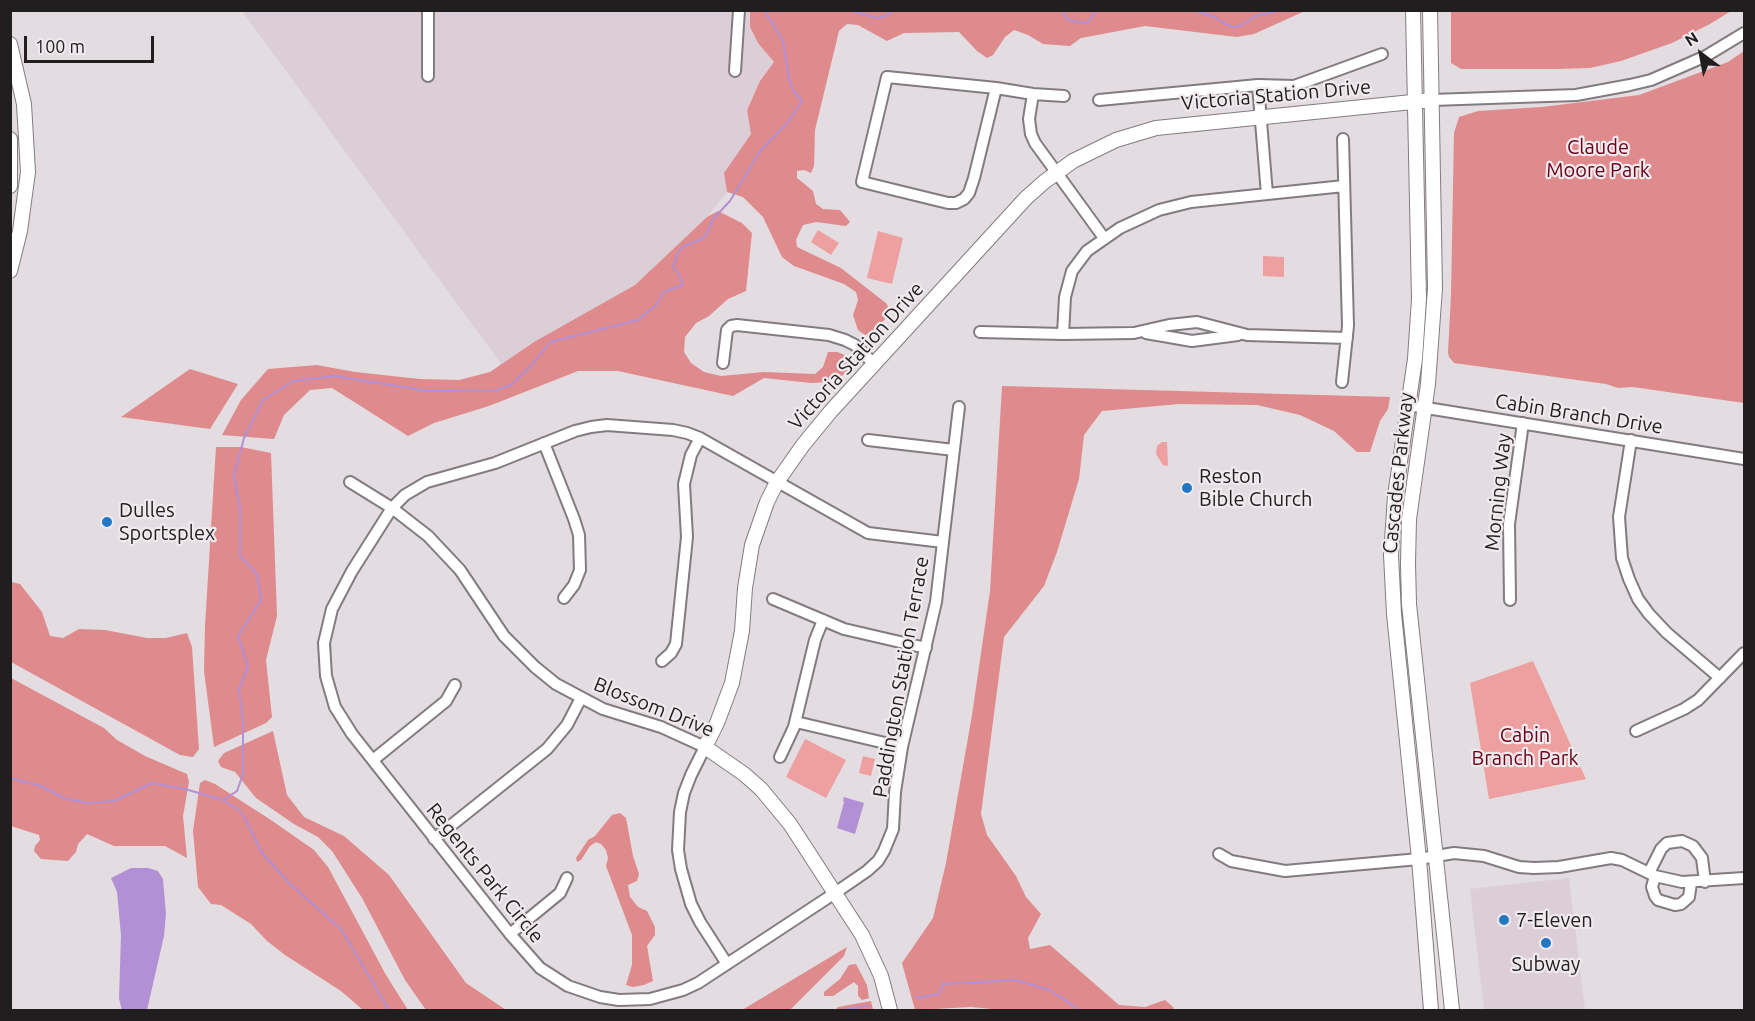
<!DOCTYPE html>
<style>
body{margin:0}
#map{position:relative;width:1755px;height:1021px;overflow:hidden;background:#e3dce0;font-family:Ubuntu,sans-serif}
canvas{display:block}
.frame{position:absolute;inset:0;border:12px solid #201e1f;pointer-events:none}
.north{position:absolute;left:1671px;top:24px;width:60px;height:60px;-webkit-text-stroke:4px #f0e9ed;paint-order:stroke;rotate:328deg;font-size:16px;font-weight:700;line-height:24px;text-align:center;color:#201e1f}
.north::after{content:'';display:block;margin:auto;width:21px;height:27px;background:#201e1f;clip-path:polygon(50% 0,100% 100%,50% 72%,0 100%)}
.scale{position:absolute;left:24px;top:36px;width:130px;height:27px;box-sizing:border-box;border:3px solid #201e1f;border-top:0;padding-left:8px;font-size:18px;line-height:21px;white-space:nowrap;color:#201e1f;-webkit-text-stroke:4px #f0e9ed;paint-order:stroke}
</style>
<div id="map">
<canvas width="1755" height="1021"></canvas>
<div class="frame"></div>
<div class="north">N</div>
<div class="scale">100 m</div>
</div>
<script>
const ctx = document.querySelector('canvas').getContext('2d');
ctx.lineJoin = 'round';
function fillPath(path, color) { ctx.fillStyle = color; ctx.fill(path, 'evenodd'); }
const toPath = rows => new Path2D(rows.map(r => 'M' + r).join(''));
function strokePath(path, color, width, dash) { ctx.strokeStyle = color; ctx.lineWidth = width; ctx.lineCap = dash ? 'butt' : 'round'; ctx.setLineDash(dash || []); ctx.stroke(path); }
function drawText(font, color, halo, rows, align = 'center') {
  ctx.font = font + ' Ubuntu,sans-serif'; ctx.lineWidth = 4.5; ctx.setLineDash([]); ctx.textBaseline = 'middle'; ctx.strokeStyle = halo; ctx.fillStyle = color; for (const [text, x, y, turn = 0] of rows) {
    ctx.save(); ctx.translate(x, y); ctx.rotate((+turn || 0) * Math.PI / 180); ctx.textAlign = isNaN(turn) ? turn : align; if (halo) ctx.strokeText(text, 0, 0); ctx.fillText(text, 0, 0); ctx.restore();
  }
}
const built = toPath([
 [242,11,750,11,750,27,758,43,774,62,760,81,747,109,751,134,724,173,727,192,707,217,635,285,534,342,502,365],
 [1569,878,1585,1010,1484,1010,1470,889]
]);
const green = toPath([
 [818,230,839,243,831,255,811,242],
 [878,231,903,238,892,284,867,278],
 [1263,256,1284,257,1284,277,1263,276],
 [1162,442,1167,442,1168,466,1163,465,1156,454,1157,446],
 [1533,661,1586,779,1489,799,1470,683],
 [805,739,846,760,826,798,786,777],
 [863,756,875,759,871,776,859,773]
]);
const forest = toPath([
 [750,11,750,10,1305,11,1254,34,1237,37,1145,26,1081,38,1070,46,1043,44,1028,35,1014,30,1005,37,993,55,987,58,977,51,959,32,904,33,887,41,858,25,847,24,839,31,815,130,814,166,811,173,804,170,797,171,797,178,813,191,816,204,823,209,840,210,850,222,846,226,816,222,803,225,796,240,797,247,841,268,887,304,889,311,886,318,873,333,865,335,858,330,853,315,858,300,856,292,844,284,794,266,782,257,763,217,743,197,727,192,724,173,751,134,747,110,760,81,774,62,758,43,750,27],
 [1451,11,1451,10,1731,11,1710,24,1672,43,1621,61,1590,68,1558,69,1461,69,1451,63],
 [1744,51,1744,403,1633,387,1618,388,1606,384,1454,363,1449,357,1448,352,1451,295,1454,133,1459,117,1478,111,1542,107,1639,95,1728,62],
 [718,211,742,223,752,233,746,291,728,299,709,316,696,323,685,337,684,352,691,363,704,372,721,376,764,372,815,374,823,367,828,352,837,352,848,356,850,367,843,375,828,382,811,383,764,378,733,396,618,371,578,371,489,406,434,423,408,436,332,388,310,390,284,415,274,439,222,435,241,400,268,369,317,365,355,372,420,379,459,380,490,372,534,342,635,285,707,217],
 [190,369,238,384,210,429,121,417],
 [1002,386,1390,397,1388,409,1380,421,1370,452,1357,452,1334,431,1300,415,1257,405,1179,404,1102,411,1084,435,1079,479,1057,552,1044,586,1004,637,981,814,987,835,1016,876,1026,897,1041,914,1028,938,1030,949,1050,945,1119,1005,1145,1007,1165,1000,1174,1008,1173,1010,1003,1010,971,1007,915,1010,902,963,933,918,946,863,972,715,990,591],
 [216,447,241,447,271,453,277,616,266,660,272,717,266,723,214,747,204,671,205,626],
 [11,582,20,584,42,612,50,636,63,638,79,629,105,630,147,638,166,638,187,633,192,647,199,749,193,757,180,755,11,662],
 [11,678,104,728,117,740,145,756,187,774,189,782,183,816,187,858,165,846,114,846,87,834,78,844,76,852,68,861,41,859,34,851,35,846,40,840,39,835,11,826],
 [273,731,287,795,304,817,344,836,389,875,466,983,506,1010,426,1010,405,980,362,898,332,851,318,837,294,824,256,798,235,772,221,767,218,761,224,753],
 [205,780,215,784,271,820,314,850,328,867,386,975,408,1010,363,1010,341,991,285,955,267,941,251,924,221,905,211,904,198,887,193,831,200,783],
 [620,813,626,818,633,856,639,874,637,881,628,885,630,897,638,907,647,911,655,927,655,935,647,946,653,981,644,985,633,987,626,985,632,965,632,935,606,866,608,858,606,850,601,844,596,842,590,846,581,860,577,862,576,858,588,840,595,836,612,815],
 [847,947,844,956,790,1010,742,1010],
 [856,964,867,985,869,998,862,1000,858,996,858,986,854,982,833,996,824,996,824,992,840,979,849,965],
 [871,1001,873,1010,835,1010,838,1007]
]);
const water = toPath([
 [844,797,864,803,855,834,837,828,844,802,843,801],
 [131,868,148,868,158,871,163,879,166,914,164,936,147,1010,122,1010,119,999,121,935,117,892,111,878]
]);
const stream = toPath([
 [849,10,877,18,886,16,894,10],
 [1062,10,1067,19,1080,23,1088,22,1097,10],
 [1193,10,1215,17,1227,25,1234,27,1242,25,1255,16,1284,10],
 [10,778,41,786,66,799,88,803,114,801,152,783,185,789,223,800,239,810,245,818,262,853,289,883,341,929,389,1010],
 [223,800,237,791,243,774,243,723,239,689,248,667,238,636,261,600,257,574,240,556,240,507,234,476,244,438,263,400,293,381,335,376,422,390,494,391,511,385,532,365,550,342,638,320,655,306,664,292,682,285,680,276,673,267,678,253,684,246,702,239,707,233,713,219,730,201,760,151,788,122,802,101,793,90,789,78,783,41,764,10],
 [916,998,939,994,943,984,1015,980,1050,990,1079,1010],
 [842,1010,868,1006]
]);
const street = toPath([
 [735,71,739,10],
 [428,76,428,10],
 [1258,85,1267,194],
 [996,88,974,178,969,193,964,199,956,203,948,203,862,182,887,77,996,88,1033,94,1064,96],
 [1033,94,1029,119,1031,134,1035,143,1104,238],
 [1099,100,1258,85,1294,86,1382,54],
 [1432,100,1576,95,1630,85,1651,80,1706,56,1744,33],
 [980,332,1063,334,1134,333,1169,325,1197,322,1247,335,1347,338],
 [1146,333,1192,341,1238,335],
 [1063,334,1065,297,1072,271,1087,251,1120,228,1159,210,1191,202,1344,186],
 [723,363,727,330,731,326,737,325,829,335,845,340,855,345,874,364],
 [1342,382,1348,326,1343,139],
 [1408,405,1744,459],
 [868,440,954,450],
 [1631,440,1619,517,1622,558,1629,579,1638,599,1649,614,1667,633,1720,678],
 [544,443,574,519,579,535,580,570,574,585,564,598],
 [350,482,392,508,428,536,460,570,504,636,535,667,556,684,603,709,661,727,705,747,691,775,684,793,680,812,678,850,681,869,691,904,700,922,727,964],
 [943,542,868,533,700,438,687,433,673,430,607,425,591,427,575,431,495,463,427,482,405,495,392,508,352,571,332,609,324,643,326,676,335,707,352,734,510,934,540,968,568,986,600,997,619,1000,650,999,683,990,698,983,835,893,867,871,878,861,884,851,893,829,895,792,902,747,936,602,943,542,959,407],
 [773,599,844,629,926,648],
 [1510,600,1509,524,1523,423],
 [662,661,671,653,676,644,687,537,684,484,691,455,700,438],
 [796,722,902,747],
 [1636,731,1684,709,1698,700,1744,653],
 [780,757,794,727,815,640,823,620],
 [373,760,446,701,455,685],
 [434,839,547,749,567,725,581,698],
 [1219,854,1231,861,1285,871,1419,859,1454,853,1484,856,1519,867,1534,868,1559,867,1611,858,1622,860,1655,876,1682,882,1744,878],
 [1649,873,1661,849,1667,843,1682,841,1693,846,1702,858,1705,882],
 [1655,876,1652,887,1655,896,1658,900,1675,905,1681,904,1689,897,1691,883],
 [510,934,560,893,567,878]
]);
const secondary = toPath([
 [1413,10,1419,299,1415,359,1395,496,1391,555,1394,614,1419,859,1431,1010],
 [1430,10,1435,288,1428,384,1409,519,1408,563,1409,604,1452,1010],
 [10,44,24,104,28,172,20,231,10,271],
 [10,139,10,186],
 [890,1010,881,976,862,935,790,824,761,789,744,774,705,747,717,723,732,683,742,631,745,588,752,545,767,502,777,482,803,445,831,411,1026,198,1044,182,1073,161,1116,140,1156,128,1432,100]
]);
const markers = [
 [1187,488,6,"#2276c4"],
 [107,522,6,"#2276c4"],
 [1504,920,6,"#2276c4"],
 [1546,943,6,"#2276c4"]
];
const streetNames = [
 ["Victoria Station Drive",1276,95,-5],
 ["Victoria Station Drive",856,356,-48],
 ["Cabin Branch Drive",1579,414,9],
 ["Cascades Parkway",1398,473,-84],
 ["Morning Way",1498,492,-84],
 ["Paddington Station Terrace",901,677,-80],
 ["Blossom Drive",654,707,22],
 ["Regents Park Circle",485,873,51]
];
const parkNames = [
 ["Claude",1598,147],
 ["Moore Park",1598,170],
 ["Cabin",1525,735],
 ["Branch Park",1525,758]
];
const poiNames = [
 ["Reston",1199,476],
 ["Bible Church",1199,499],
 ["Dulles",119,510],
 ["Sportsplex",119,533],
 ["7-Eleven",1516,920],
 ["Subway",1546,964,"center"]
];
fillPath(built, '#dcced6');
fillPath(green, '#ee9fa0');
fillPath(forest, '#df8a8c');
fillPath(water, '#b190d5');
strokePath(stream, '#b190d5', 2);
strokePath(street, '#827c80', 14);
strokePath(secondary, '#827c80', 16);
strokePath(street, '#fff', 10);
strokePath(secondary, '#fff', 14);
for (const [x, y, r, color] of markers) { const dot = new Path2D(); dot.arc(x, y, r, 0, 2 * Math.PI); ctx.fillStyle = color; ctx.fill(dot); strokePath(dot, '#f0e9ed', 2); }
drawText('20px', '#201e1f', '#f0e9ed', streetNames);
drawText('20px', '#6a0018', '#f0e9ed', parkNames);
drawText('20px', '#201e1f', '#f0e9ed', poiNames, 'left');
</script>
